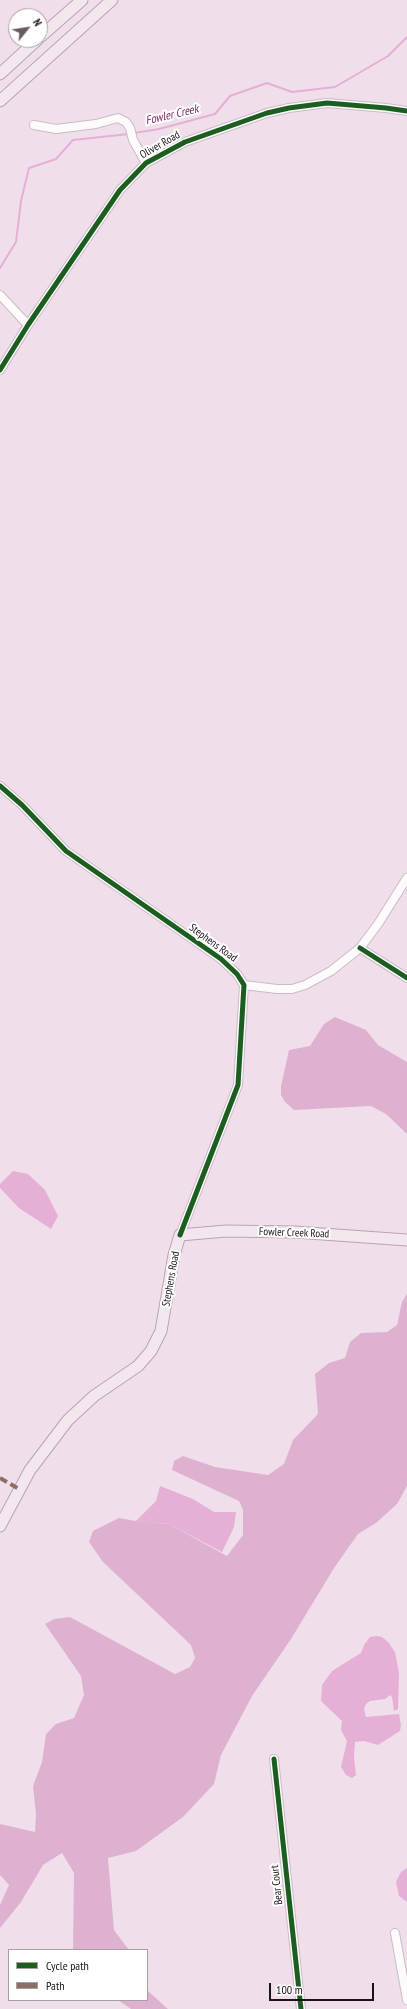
<!DOCTYPE html>
<style>
body{margin:0}
#map{position:relative;width:407px;height:2009px;overflow:hidden;background:#f0dfea;font-family:"PT Sans Narrow",sans-serif}
canvas{display:block}
.legend{position:absolute;left:8px;top:1949px;width:140px;height:52px;box-sizing:border-box;background:#fff;border:1px solid #a5a0a3;margin:0;padding:5px 7px;list-style:none;font-size:12px;color:#1d121a}
.legend li{display:flex;align-items:center;gap:8px;height:20px}
.legend b{width:20px;border:1px solid #a5a0a3}
.north{position:absolute;left:8px;top:8px;width:40px;height:40px;box-sizing:border-box;background:#fff;border:1px solid #a5a0a3;border-radius:50%;rotate:60deg;font-size:11px;font-weight:700;line-height:16px;text-align:center;color:#1d121a}
.north::after{content:'';display:block;margin:auto;width:14px;height:18px;background:#675a63;clip-path:polygon(50% 0,100% 100%,50% 72%,0 100%)}
.scale{position:absolute;left:269px;top:1983px;width:105px;height:18px;box-sizing:border-box;border:2px solid #1d121a;border-top:0;padding-left:5px;font-size:12px;line-height:14px;white-space:nowrap;color:#1d121a;-webkit-text-stroke:3px #fff;paint-order:stroke}
</style>
<div id="map">
<canvas width="407" height="2009"></canvas>
<ul class="legend">
<li><b style="height:5px;background:#1b5e20"></b>Cycle path</li>
<li><b style="height:5px;background:#8d6e63"></b>Path</li>
</ul>
<div class="north">N</div>
<div class="scale">100 m</div>
</div>
<script>
const ctx = document.querySelector('canvas').getContext('2d');
ctx.lineJoin = 'round';
function fillPath(path, color) { ctx.fillStyle = color; ctx.fill(path, 'evenodd'); }
const toPath = rows => new Path2D(rows.map(r => 'M' + r).join(''));
function strokePath(path, color, width, dash) { ctx.strokeStyle = color; ctx.lineWidth = width; ctx.lineCap = dash ? 'butt' : 'round'; ctx.setLineDash(dash || []); ctx.stroke(path); }
function drawText(font, color, halo, rows, align = 'center') {
  ctx.font = font + ' "PT Sans Narrow",sans-serif'; ctx.lineWidth = 4; ctx.setLineDash([]); ctx.textBaseline = 'middle'; ctx.strokeStyle = halo; ctx.fillStyle = color; for (const [text, x, y, turn = 0] of rows) {
    ctx.save(); ctx.translate(x, y); ctx.rotate((+turn || 0) * Math.PI / 180); ctx.textAlign = isNaN(turn) ? turn : align; if (halo) ctx.strokeText(text, 0, 0); ctx.fillText(text, 0, 0); ctx.restore();
  }
}
const forest = toPath([
 [335,1017,366,1030,378,1045,407,1062,407,1134,386,1114,371,1106,294,1110,285,1102,281,1095,281,1086,289,1050,310,1046,324,1024],
 [407,1294,407,1486,397,1504,376,1523,358,1534,334,1568,291,1639,252,1696,221,1755,214,1784,183,1817,136,1851,108,1858,114,1930,129,1950,73,1950,74,1873,62,1853,43,1865,21,1902,0,1928,0,1905,9,1885,0,1875,0,1824,35,1832,36,1814,33,1786,42,1762,46,1734,56,1724,74,1718,84,1695,81,1676,45,1624,54,1619,70,1617,175,1674,190,1667,195,1658,191,1645,103,1562,89,1542,93,1531,119,1518,136,1521,169,1524,227,1556,243,1535,243,1510,239,1501,172,1470,174,1461,183,1456,215,1467,268,1475,284,1464,293,1440,318,1414,315,1374,329,1363,345,1358,350,1342,361,1333,387,1332,397,1325,402,1302],
 [147,1990,168,2009,131,2009,118,2000,147,2000]
]);
const water = toPath([
 [13,1171,28,1174,45,1190,58,1216,51,1229,19,1208,0,1188,0,1184],
 [160,1486,193,1499,214,1512,236,1512,234,1527,222,1552,169,1524,136,1521,156,1501],
 [377,1636,382,1637,388,1642,395,1652,399,1673,398,1709,394,1711,392,1697,390,1695,385,1699,370,1701,366,1704,364,1709,366,1717,399,1714,401,1725,400,1731,378,1745,364,1741,355,1742,354,1758,356,1775,352,1778,346,1775,341,1767,347,1741,341,1730,342,1721,321,1701,322,1685,332,1671,361,1653,364,1645,370,1637],
 [407,1868,407,1902,399,1896,396,1882,401,1872]
]);
const stream = toPath([
 [134,133,159,129,215,114,230,96,267,83,292,92,335,87,388,56,407,37],
 [0,268,16,242,21,201,29,168,56,159,73,140,129,134]
]);
const minor = toPath([
 [34,125,56,129,96,124,118,118,126,122,130,128,133,140,146,163],
 [0,295,28,325],
 [0,370,28,325,120,190,146,163,185,142,267,113,289,108,327,103,386,108,407,111],
 [0,786,22,805,66,851,221,959,237,974,244,985,238,1085,180,1235],
 [360,948,407,978],
 [244,985,277,989,292,989,305,985,331,971,360,948,378,924,407,878],
 [274,1759,301,2009],
 [395,1933,407,2000]
]);
const major = toPath([
 [40,37,82,0],
 [0,74,37,40],
 [0,101,112,0],
 [0,1526,30,1470,68,1420,94,1396,138,1366,151,1351,161,1331,174,1255,180,1235,226,1231,295,1232,407,1240]
]);
const quiet = toPath([
 [0,1478,19,1489]
]);
const cycleway = toPath([
 [0,370,28,325,120,190,146,163,185,142,267,113,289,108,327,103,386,108,407,111],
 [0,786,22,805,66,851,221,959,237,974,244,985,238,1085,180,1235],
 [360,948,407,978],
 [274,1759,301,2009]
]);
const streetNames = [
 ["Oliver Road",160,145,-30],
 ["Stephens Road",213,943,36],
 ["Fowler Creek Road",294,1233,2],
 ["Stephens Road",171,1279,-80],
 ["Bear Court",277,1885,-96]
];
const waterNames = [
 ["Fowler Creek",172,115,-13]
];
fillPath(forest, '#dfb1d1');
fillPath(water, '#e5afd6');
strokePath(stream, '#e5afd6', 2);
strokePath(minor, '#cabcc5', 10);
strokePath(major, '#baa2b3', 13);
strokePath(minor, '#fdfafc', 8);
strokePath(major, '#f3e7ef', 11);
strokePath(quiet, '#8d6e63', 4, [8, 4]);
strokePath(cycleway, '#1b5e20', 5);
drawText('11px', '#1d121a', '#fff', streetNames);
drawText('italic 12px', '#7b2b69', '#fff', waterNames);
</script>
